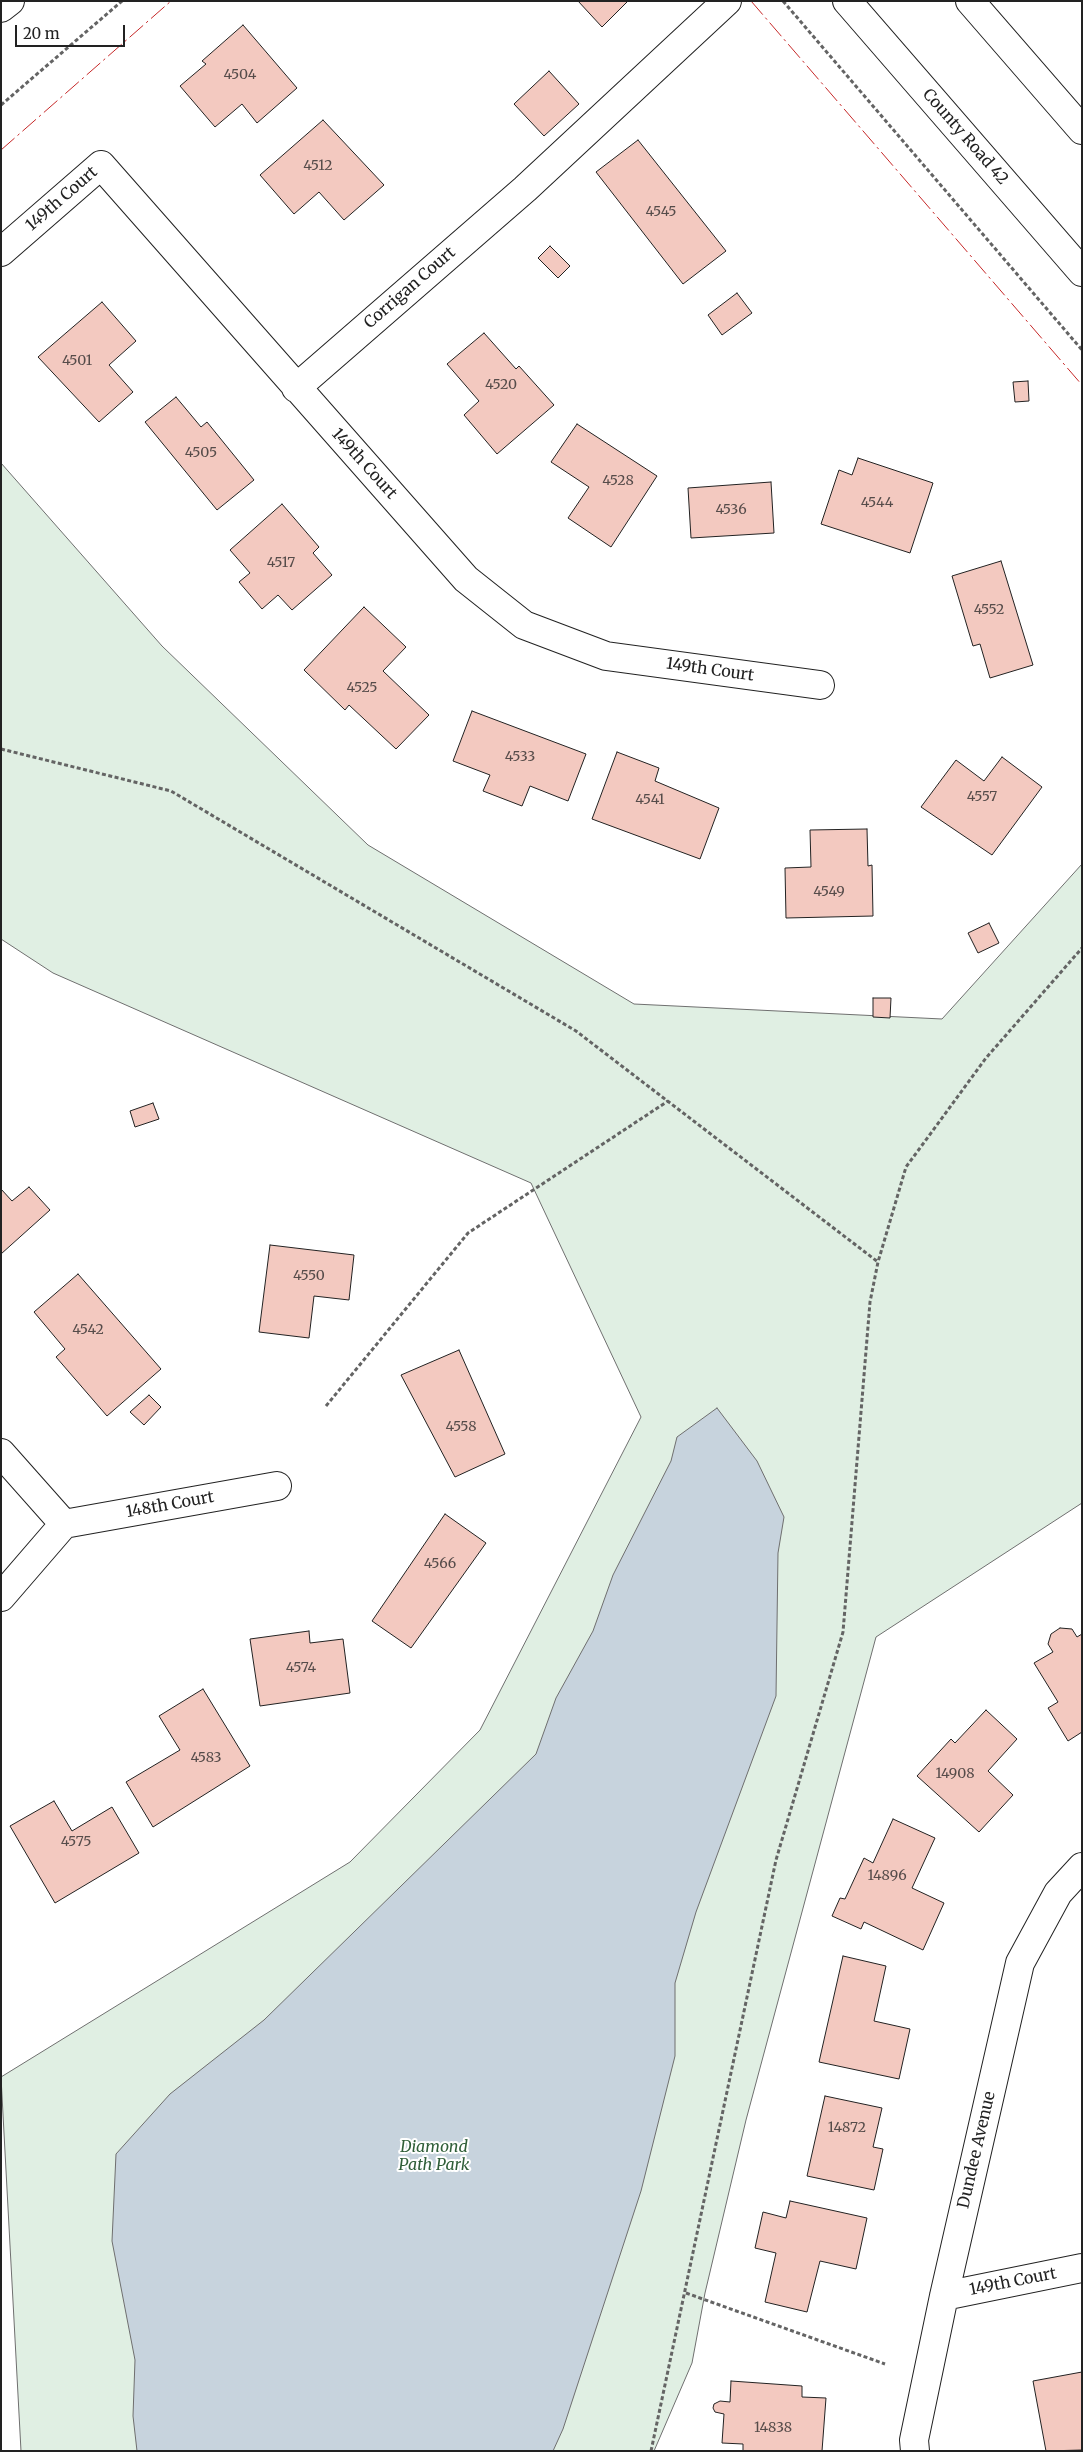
<!DOCTYPE html>
<style>
body{margin:0}
#map{position:relative;width:1083px;height:2452px;overflow:hidden;background:#fff;font-family:Merriweather,serif}
canvas{display:block}
.frame{position:absolute;inset:0;border:2px solid #222;pointer-events:none}
.scale{position:absolute;left:15px;top:25px;width:110px;height:22px;box-sizing:border-box;border:2px solid #222;border-top:0;padding-left:6px;font-size:15px;line-height:18px;white-space:nowrap;color:#222;-webkit-text-stroke:4px #fff;paint-order:stroke}
</style>
<div id="map">
<canvas width="1083" height="2452"></canvas>
<div class="frame"></div>
<div class="scale">20 m</div>
</div>
<script>
const ctx = document.querySelector('canvas').getContext('2d');
ctx.lineJoin = 'round';
function fillPath(path, color) { ctx.fillStyle = color; ctx.fill(path, 'evenodd'); }
const toPath = rows => new Path2D(rows.map(r => 'M' + r).join(''));
function strokePath(path, color, width, dash) { ctx.strokeStyle = color; ctx.lineWidth = width; ctx.lineCap = dash ? 'butt' : 'round'; ctx.setLineDash(dash || []); ctx.stroke(path); }
function drawText(font, color, halo, rows, align = 'center') {
  ctx.font = font + ' Merriweather,serif'; ctx.lineWidth = 4; ctx.setLineDash([]); ctx.textBaseline = 'middle'; ctx.strokeStyle = halo; ctx.fillStyle = color; for (const [text, x, y, turn = 0] of rows) {
    ctx.save(); ctx.translate(x, y); ctx.rotate((+turn || 0) * Math.PI / 180); ctx.textAlign = isNaN(turn) ? turn : align; if (halo) ctx.strokeText(text, 0, 0); ctx.fillText(text, 0, 0); ctx.restore();
  }
}
const green = toPath([
 [1,463,162,646,368,845,634,1004,942,1019,1082,864,1082,1503,876,1637,746,2120,705,2293,692,2363,654,2451,21,2451,1,2077,350,1862,480,1730,641,1417,531,1183,53,973,1,939,1,463]
]);
const water = toPath([
 [717,1408,757,1461,784,1517,778,1553,776,1696,696,1912,675,1983,675,2056,641,2191,563,2429,553,2451,137,2451,133,2416,135,2360,112,2241,116,2154,170,2094,264,2020,536,1754,556,1698,593,1631,613,1575,671,1461,677,1437,717,1408]
]);
const building = toPath([
 [578,1,628,1,602,27,578,1],
 [243,25,297,88,257,123,242,104,215,127,180,86,206,64,202,61,243,25],
 [549,71,579,104,544,136,514,104,549,71],
 [323,120,384,185,344,220,319,192,294,214,260,175,323,120],
 [638,140,726,251,683,284,596,172,638,140],
 [550,246,570,266,558,278,538,258,550,246],
 [737,293,752,313,722,335,708,315,737,293],
 [102,302,136,341,109,365,133,392,99,422,38,357,102,302],
 [484,333,516,369,519,366,554,405,497,454,464,415,479,401,447,364,484,333],
 [1028,381,1029,401,1015,402,1013,382,1028,381],
 [176,397,201,427,207,422,254,480,217,510,145,422,176,397],
 [577,424,657,476,611,547,568,518,589,487,551,462,577,424],
 [858,458,933,483,910,553,821,524,839,470,852,475,858,458],
 [771,482,774,533,691,538,688,488,771,482],
 [282,504,319,547,313,553,332,575,292,610,278,595,262,609,239,582,250,573,230,550,282,504],
 [1001,561,1033,665,990,678,980,644,973,646,952,576,1001,561],
 [364,607,406,647,383,671,429,715,396,749,349,705,345,710,304,670,364,607],
 [472,711,586,754,568,801,530,786,522,806,483,791,490,775,453,761,472,711],
 [617,752,659,768,655,781,719,808,700,859,592,819,617,752],
 [1002,757,1042,787,992,855,921,807,956,760,984,781,1002,757],
 [867,829,868,866,872,865,873,916,786,918,785,868,811,867,810,830,867,829],
 [989,923,999,943,978,953,968,933,989,923],
 [873,998,891,998,890,1018,873,1017,873,998],
 [153,1103,159,1119,135,1127,130,1111,153,1103],
 [29,1187,50,1210,1,1254,1,1189,12,1201,29,1187],
 [270,1245,354,1255,349,1300,314,1296,309,1338,259,1332,270,1245],
 [78,1274,161,1369,107,1416,56,1357,65,1349,34,1312,78,1274],
 [459,1350,505,1454,455,1477,401,1375,459,1350],
 [149,1395,161,1407,144,1425,130,1412,149,1395],
 [445,1514,486,1543,411,1648,372,1621,445,1514],
 [1060,1628,1072,1629,1077,1637,1082,1634,1082,1732,1068,1741,1048,1708,1058,1702,1034,1663,1053,1652,1048,1644,1051,1634,1060,1628],
 [309,1631,310,1643,343,1639,350,1693,260,1706,250,1639,309,1631],
 [203,1689,250,1766,153,1827,126,1782,180,1750,159,1716,203,1689],
 [986,1710,1017,1739,988,1771,1013,1795,979,1832,917,1776,951,1739,955,1743,986,1710],
 [54,1801,72,1831,112,1807,139,1853,55,1903,10,1826,54,1801],
 [893,1819,935,1838,912,1888,944,1903,923,1950,864,1922,861,1929,832,1916,840,1898,845,1899,864,1858,873,1863,893,1819],
 [843,1956,886,1966,874,2021,910,2029,899,2079,819,2062,843,1956],
 [825,2096,882,2108,873,2147,883,2149,874,2190,807,2176,825,2096],
 [790,2201,867,2218,856,2269,820,2261,807,2312,765,2302,776,2253,755,2248,763,2212,786,2218,790,2201],
 [1082,2372,1082,2450,1046,2451,1033,2381,1082,2372],
 [731,2381,802,2386,802,2397,826,2398,822,2451,743,2451,743,2444,722,2443,724,2414,715,2412,713,2408,714,2404,720,2401,730,2402,731,2381]
]);
const path = toPath([
 [783,1,1082,350],
 [1,105,122,1],
 [1,749,171,791,576,1031,878,1262],
 [326,1406,468,1233,668,1101],
 [686,2293,885,2364],
 [651,2451,776,1860,843,1632,870,1302,878,1262,906,1167,986,1058,1082,948]
]);
const minor = toPath([
 [1,8,10,1],
 [1,252,101,165,466,579,524,625,606,656,820,685],
 [296,388,525,189,727,1],
 [1,1453,64,1524,277,1486],
 [1,1597,64,1524],
 [944,2296,1082,2268],
 [915,2451,914,2440,944,2296,1020,1963,1058,1893,1082,1867]
]);
const highway = toPath([
 [847,1,1082,272],
 [970,1,1082,130]
]);
const power = toPath([
 [751,1,1082,385],
 [1,150,171,1]
]);
const numberNames = [
 ["4504",240,75],
 ["4512",318,166],
 ["4545",661,212],
 ["4501",77,361],
 ["4520",501,385],
 ["4505",201,453],
 ["4528",618,481],
 ["4544",877,503],
 ["4536",731,510],
 ["4517",281,563],
 ["4552",989,610],
 ["4525",362,688],
 ["4533",520,757],
 ["4557",982,797],
 ["4541",650,800],
 ["4549",829,892],
 ["4550",309,1276],
 ["4542",88,1330],
 ["4558",461,1427],
 ["4566",440,1564],
 ["4574",301,1668],
 ["4583",206,1758],
 ["14908",955,1774],
 ["4575",76,1842],
 ["14896",887,1876],
 ["14872",847,2128],
 ["14838",773,2428]
];
const streetNames = [
 ["County Road 42",965,137,49],
 ["149th Court",62,199,-41],
 ["Corrigan Court",410,288,-41],
 ["149th Court",364,464,48],
 ["149th Court",710,670,8],
 ["148th Court",170,1505,-10],
 ["Dundee Avenue",977,2150,-77],
 ["149th Court",1013,2282,-11]
];
const parkNames = [
 ["Diamond",434,2147],
 ["Path Park",434,2165]
];
fillPath(green, '#e0efe3');
strokePath(green, '#6f6f6f', 1);
fillPath(water, '#c7d3dd');
strokePath(water, '#6f6f6f', 1);
fillPath(building, '#f3c9c0');
strokePath(building, '#222', 1);
strokePath(minor, '#222', 30);
strokePath(highway, '#222', 30);
strokePath(path, '#646464', 3, [4, 2.5]);
strokePath(minor, '#fff', 28);
strokePath(highway, '#fff', 28);
strokePath(power, '#c62828', 1, [18, 4, 2.5, 4]);
drawText('14px', '#564c4a', null, numberNames);
drawText('16px', '#222', '#fff', streetNames);
drawText('italic 16px', '#2f5e38', '#fff', parkNames);
</script>
